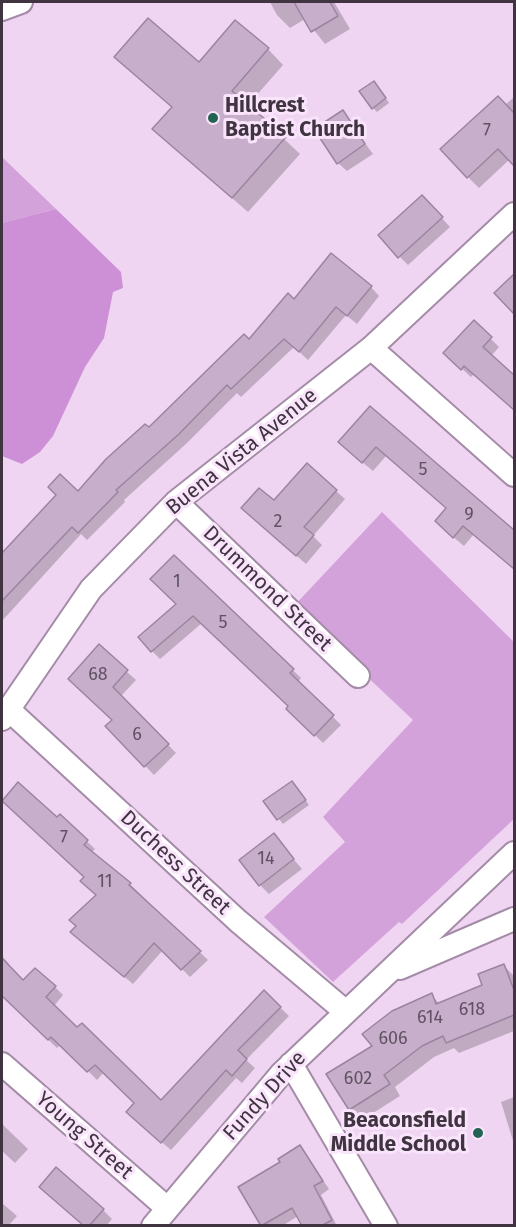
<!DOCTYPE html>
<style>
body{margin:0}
#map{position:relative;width:516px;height:1227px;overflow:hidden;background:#efd5f2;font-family:"Fira Sans",sans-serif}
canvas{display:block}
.frame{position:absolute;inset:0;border:3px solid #3f3440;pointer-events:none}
</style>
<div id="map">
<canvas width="516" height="1227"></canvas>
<div class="frame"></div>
</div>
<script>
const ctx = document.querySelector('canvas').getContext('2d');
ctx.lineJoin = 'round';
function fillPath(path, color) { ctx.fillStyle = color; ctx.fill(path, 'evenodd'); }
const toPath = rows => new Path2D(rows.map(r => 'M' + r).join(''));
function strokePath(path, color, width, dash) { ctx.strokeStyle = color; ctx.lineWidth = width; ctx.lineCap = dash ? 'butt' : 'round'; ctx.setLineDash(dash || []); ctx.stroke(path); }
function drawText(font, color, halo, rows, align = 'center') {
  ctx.font = font + ' "Fira Sans",sans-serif'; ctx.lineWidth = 6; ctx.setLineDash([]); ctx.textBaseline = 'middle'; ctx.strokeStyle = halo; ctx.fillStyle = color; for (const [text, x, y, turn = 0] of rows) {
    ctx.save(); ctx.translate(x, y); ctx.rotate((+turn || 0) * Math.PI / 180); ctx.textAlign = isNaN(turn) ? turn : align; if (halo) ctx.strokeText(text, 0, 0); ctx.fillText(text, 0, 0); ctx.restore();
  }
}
const green = toPath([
 [2,157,56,209,2,223],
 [382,512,514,642,514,819,402,924,399,922,333,982,264,917,345,842,323,817,413,720,293,607]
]);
const forest = toPath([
 [56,209,121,272,123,288,113,292,104,338,85,367,53,436,40,452,22,464,2,456,2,223]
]);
const shadow = toPath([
 [270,2,334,2,350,29,325,44,305,19,290,28,277,15],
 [268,49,283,65,248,105,300,154,248,212,170,144,173,108,131,72,199,64],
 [378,87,389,103,377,112,373,108],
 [514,97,514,163,510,159,479,188,468,177,505,105],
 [342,112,373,154,347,171,338,163],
 [431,206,450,227,408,265,400,257],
 [371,287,379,296,357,324,346,315,308,360,294,347,241,397,237,393,187,443,124,500,125,502,87,540,81,534,2,621,2,567,78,493,294,301],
 [474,322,499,347,491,356,514,377,514,410,474,374,471,377,445,353],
 [370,408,514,532,514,569,474,534,464,546,446,531,448,509,386,456,373,471,350,452],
 [336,491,345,499,313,536,322,545,306,564,252,517,274,503],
 [174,557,301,678,298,682,341,725,323,743,288,709,290,707,202,623,160,659,152,651,178,605],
 [99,647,136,680,121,696,176,753,154,775,107,727,114,720],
 [296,787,309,805,283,824,265,801],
 [60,816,95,849,91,853,130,884,208,960,190,977,163,950,133,984,80,940,97,895,57,819],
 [279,842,302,869,269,894,260,885],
 [2,956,9,964,7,966,23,982,55,987,63,995,54,1006,161,1102,264,992,289,1016,246,1060,255,1068,242,1083,236,1078,171,1150,136,1120,136,1103,104,1072,97,1080,61,1044,57,1048,2,996],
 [504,966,514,976,514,1031,459,1053,454,1048,434,1057,395,1087,400,1096,362,1120,350,1109,374,1046,431,995,440,1004,484,985],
 [514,1097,514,1144,501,1102],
 [2,1124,28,1149,15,1163,2,1151],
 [300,1147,329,1189,321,1195,337,1226,304,1226,298,1216,282,1226,263,1226,240,1188,282,1163],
 [2,1203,17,1216,8,1226,2,1226],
 [103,1210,112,1219,106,1226,84,1226]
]);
const building = toPath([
 [294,2,330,2,338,16,311,32,294,2],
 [148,18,199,62,235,20,269,48,232,91,286,137,232,198,152,129,172,107,114,57,148,18],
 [374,81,386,98,372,109,359,91,374,81],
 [498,96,514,113,514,166,498,149,467,178,440,149,498,96],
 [343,110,365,144,337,164,314,129,343,110],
 [422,195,443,217,398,258,378,235,422,195],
 [331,253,372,286,347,316,336,307,299,352,284,339,231,389,227,385,179,434,116,490,118,492,78,533,72,527,2,601,2,553,56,495,48,487,60,474,78,491,106,459,145,424,149,427,244,334,249,339,288,293,294,299,331,253],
 [514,274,514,314,494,293,514,274],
 [474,320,492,337,483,347,514,375,514,410,464,366,461,370,443,353,474,320],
 [370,406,514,530,514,569,463,526,453,538,435,521,446,508,376,447,362,463,338,442,370,406],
 [307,463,337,490,304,527,314,535,296,556,241,508,259,488,274,500,307,463],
 [174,555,294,669,290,673,334,715,314,736,286,709,288,706,193,616,151,652,138,637,176,604,150,579,174,555],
 [99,644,128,670,113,687,169,744,144,767,105,726,112,720,68,679,99,644],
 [292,781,306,800,277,820,263,801,292,781],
 [18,782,57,817,60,814,88,840,84,845,131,883,129,885,201,951,181,970,154,943,124,977,70,932,76,926,69,920,96,895,80,881,84,877,2,801,18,782],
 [274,833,294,859,259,886,239,860,274,833],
 [2,958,23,980,35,968,56,986,46,997,77,1027,82,1023,161,1100,264,990,281,1007,238,1050,247,1059,232,1076,226,1070,161,1143,126,1112,134,1103,95,1065,87,1072,51,1037,48,1040,2,996,2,958],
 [504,964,514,990,514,1015,446,1043,443,1036,422,1046,384,1075,390,1084,349,1110,326,1074,372,1046,362,1034,392,1011,432,993,436,1004,482,985,478,974,504,964],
 [300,1145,323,1181,314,1186,332,1220,321,1226,302,1226,292,1208,261,1226,238,1187,280,1162,278,1159,300,1145],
 [56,1167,104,1209,89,1226,84,1226,39,1187,56,1167]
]);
const minor = toPath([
 [2,9,21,2],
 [371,348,514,475],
 [176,502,358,676],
 [8,709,238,921,346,1012],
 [2,719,91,589,176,502,371,348,514,214],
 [400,968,514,919],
 [2,1064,167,1208],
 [291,1064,386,1226],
 [153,1226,281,1074,514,853]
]);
const markers = [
 [213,118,6,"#226352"],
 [478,1133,6,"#226352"]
];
const numberNames = [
 ["7",487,131],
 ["5",423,470],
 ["9",469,515],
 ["2",278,522],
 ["1",177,582],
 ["5",223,623],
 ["68",98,675],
 ["6",137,735],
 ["7",64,838],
 ["14",266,859],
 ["11",105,882],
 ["618",472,1010],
 ["614",430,1018],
 ["606",393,1039],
 ["602",358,1079]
];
const poiNames = [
 ["Hillcrest",225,106],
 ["Baptist Church",225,130],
 ["Beaconsfield",466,1121,"right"],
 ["Middle School",466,1145,"right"]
];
const streetNames = [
 ["Buena Vista Avenue",242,452,-39],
 ["Drummond Street",267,589,44],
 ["Duchess Street",175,863,43],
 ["Fundy Drive",265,1096,-48],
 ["Young Street",84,1136,41]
];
fillPath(green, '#d4a2db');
fillPath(forest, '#cd90d6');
fillPath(shadow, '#0003');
fillPath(building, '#c7aecb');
strokePath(building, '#9c84a0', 1.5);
strokePath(minor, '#a48ba7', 26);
strokePath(minor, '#fff', 22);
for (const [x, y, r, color] of markers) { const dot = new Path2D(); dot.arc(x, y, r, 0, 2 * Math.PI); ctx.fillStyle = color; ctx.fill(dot); strokePath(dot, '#f9e4fc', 2); }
drawText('18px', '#615263', null, numberNames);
drawText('bold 21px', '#3f3440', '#f9e4fc', poiNames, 'left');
drawText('21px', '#3f3440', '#f9e4fc', streetNames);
</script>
